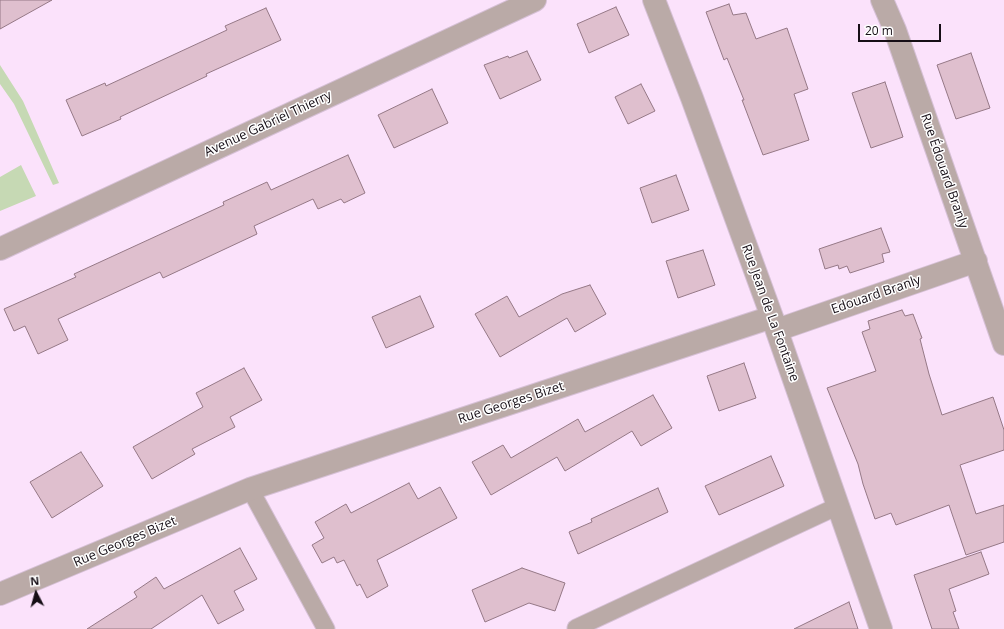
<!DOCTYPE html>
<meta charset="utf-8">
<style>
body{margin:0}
#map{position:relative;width:1004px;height:629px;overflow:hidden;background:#fbe2fb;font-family:"Open Sans",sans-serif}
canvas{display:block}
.north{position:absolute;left:16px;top:573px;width:40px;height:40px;-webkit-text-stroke:3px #fff;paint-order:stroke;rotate:354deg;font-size:11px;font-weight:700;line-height:16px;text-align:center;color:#160e16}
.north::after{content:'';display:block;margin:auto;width:14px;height:18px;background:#160e16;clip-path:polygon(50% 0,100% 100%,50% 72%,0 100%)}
.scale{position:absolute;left:858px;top:24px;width:83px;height:18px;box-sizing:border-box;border:2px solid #160e16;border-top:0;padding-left:5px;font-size:12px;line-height:14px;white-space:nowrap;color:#160e16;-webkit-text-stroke:3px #fff;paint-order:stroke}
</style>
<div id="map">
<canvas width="1004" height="629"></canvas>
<div class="north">N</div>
<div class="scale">20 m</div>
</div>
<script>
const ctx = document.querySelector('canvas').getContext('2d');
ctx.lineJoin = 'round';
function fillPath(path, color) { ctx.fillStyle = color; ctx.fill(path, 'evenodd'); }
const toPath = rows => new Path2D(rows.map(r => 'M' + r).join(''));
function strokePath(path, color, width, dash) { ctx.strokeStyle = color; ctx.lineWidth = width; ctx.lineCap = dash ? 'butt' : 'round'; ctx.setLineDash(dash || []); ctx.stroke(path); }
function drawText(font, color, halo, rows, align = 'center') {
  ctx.font = font + ' "Open Sans",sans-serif'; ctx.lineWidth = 3; ctx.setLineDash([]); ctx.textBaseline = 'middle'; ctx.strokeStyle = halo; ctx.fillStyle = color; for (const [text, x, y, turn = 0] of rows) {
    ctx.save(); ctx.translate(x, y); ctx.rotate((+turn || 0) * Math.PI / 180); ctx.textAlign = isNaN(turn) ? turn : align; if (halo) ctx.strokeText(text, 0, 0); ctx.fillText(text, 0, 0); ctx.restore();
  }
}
const green = toPath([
 [0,65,23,101,59,183,53,185,14,104,0,84],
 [21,165,36,196,0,211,0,177]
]);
const building = toPath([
 [0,0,52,0,0,29,0,0],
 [729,4,733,15,746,13,756,39,787,28,808,89,794,94,809,140,763,155,742,100,744,100,727,58,724,60,706,12,729,4],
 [616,7,629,35,589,53,577,24,616,7],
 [266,8,281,40,206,74,207,76,120,117,121,119,82,136,66,100,105,83,106,86,227,30,225,26,266,8],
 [527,51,541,80,500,99,484,65,508,56,509,58,527,51],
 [971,53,990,108,956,119,937,65,971,53],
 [885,82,903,137,871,148,852,93,885,82],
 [641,84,655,111,628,124,615,97,641,84],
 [432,89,448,123,394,148,378,115,432,89],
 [348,155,365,193,344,203,341,199,318,209,313,199,254,226,257,234,163,278,160,272,58,319,68,340,38,354,25,326,14,331,4,309,76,277,74,274,224,205,223,202,267,182,271,190,348,155],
 [676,175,689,210,652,223,640,188,676,175],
 [881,228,890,252,882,254,884,262,850,273,847,266,839,269,838,265,825,269,819,249,881,228],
 [703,250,715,285,678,298,666,261,703,250],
 [590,285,606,314,575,332,567,318,500,357,475,314,507,296,519,317,562,294,590,285],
 [420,296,434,327,386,348,372,317,420,296],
 [902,310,905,316,913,314,922,338,920,339,929,374,942,415,993,397,1004,430,1004,450,960,465,976,514,1004,505,1004,542,966,555,949,505,896,525,891,513,875,519,863,484,858,464,827,388,876,371,862,332,870,329,868,321,902,310],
 [744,363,756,398,719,411,707,376,744,363],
 [244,368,262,400,230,417,235,427,192,449,195,454,152,479,133,447,203,407,196,393,244,368],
 [653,395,672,428,641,446,632,431,565,471,557,457,491,495,472,462,503,445,511,458,578,419,585,432,653,395],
 [81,452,103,486,52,518,30,482,81,452],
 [771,456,784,486,719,515,705,486,771,456],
 [409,483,418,499,440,487,457,518,377,560,388,586,367,598,360,584,357,586,344,560,337,563,334,557,322,563,312,545,324,538,315,522,346,504,351,513,409,483],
 [658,488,668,512,578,554,569,532,592,522,591,519,658,488],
 [240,548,257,579,234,591,244,610,218,624,202,595,151,629,87,629,137,597,134,592,156,577,164,589,240,548],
 [981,552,989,574,949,589,956,611,953,612,959,629,932,629,914,575,981,552],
 [522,568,565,583,555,611,529,603,485,622,472,590,522,568],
 [849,602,858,629,794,629,849,602]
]);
const lane = toPath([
 [250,489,326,629],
 [576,628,838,506]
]);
const street = toPath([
 [654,0,692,98,772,317,881,629],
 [882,0,895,30,1004,344],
 [0,249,535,0],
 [777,330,976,261],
 [0,594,250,489,772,317]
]);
const streetNames = [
 ["Avenue Gabriel Thierry",268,124,-25],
 ["Rue Édouard Branly",944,171,71],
 ["Edouard Branly",876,295,-19],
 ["Rue Jean de La Fontaine",770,313,70],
 ["Rue Georges Bizet",511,403,-18],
 ["Rue Georges Bizet",125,542,-23]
];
fillPath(green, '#c6d9b4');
fillPath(building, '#dfbfce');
strokePath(building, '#957886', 1);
strokePath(lane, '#d6c0d6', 19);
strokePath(street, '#d6c0d6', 24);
strokePath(lane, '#baaaa7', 17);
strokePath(street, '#baaaa7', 22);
drawText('13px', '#160e16', '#fff', streetNames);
</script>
